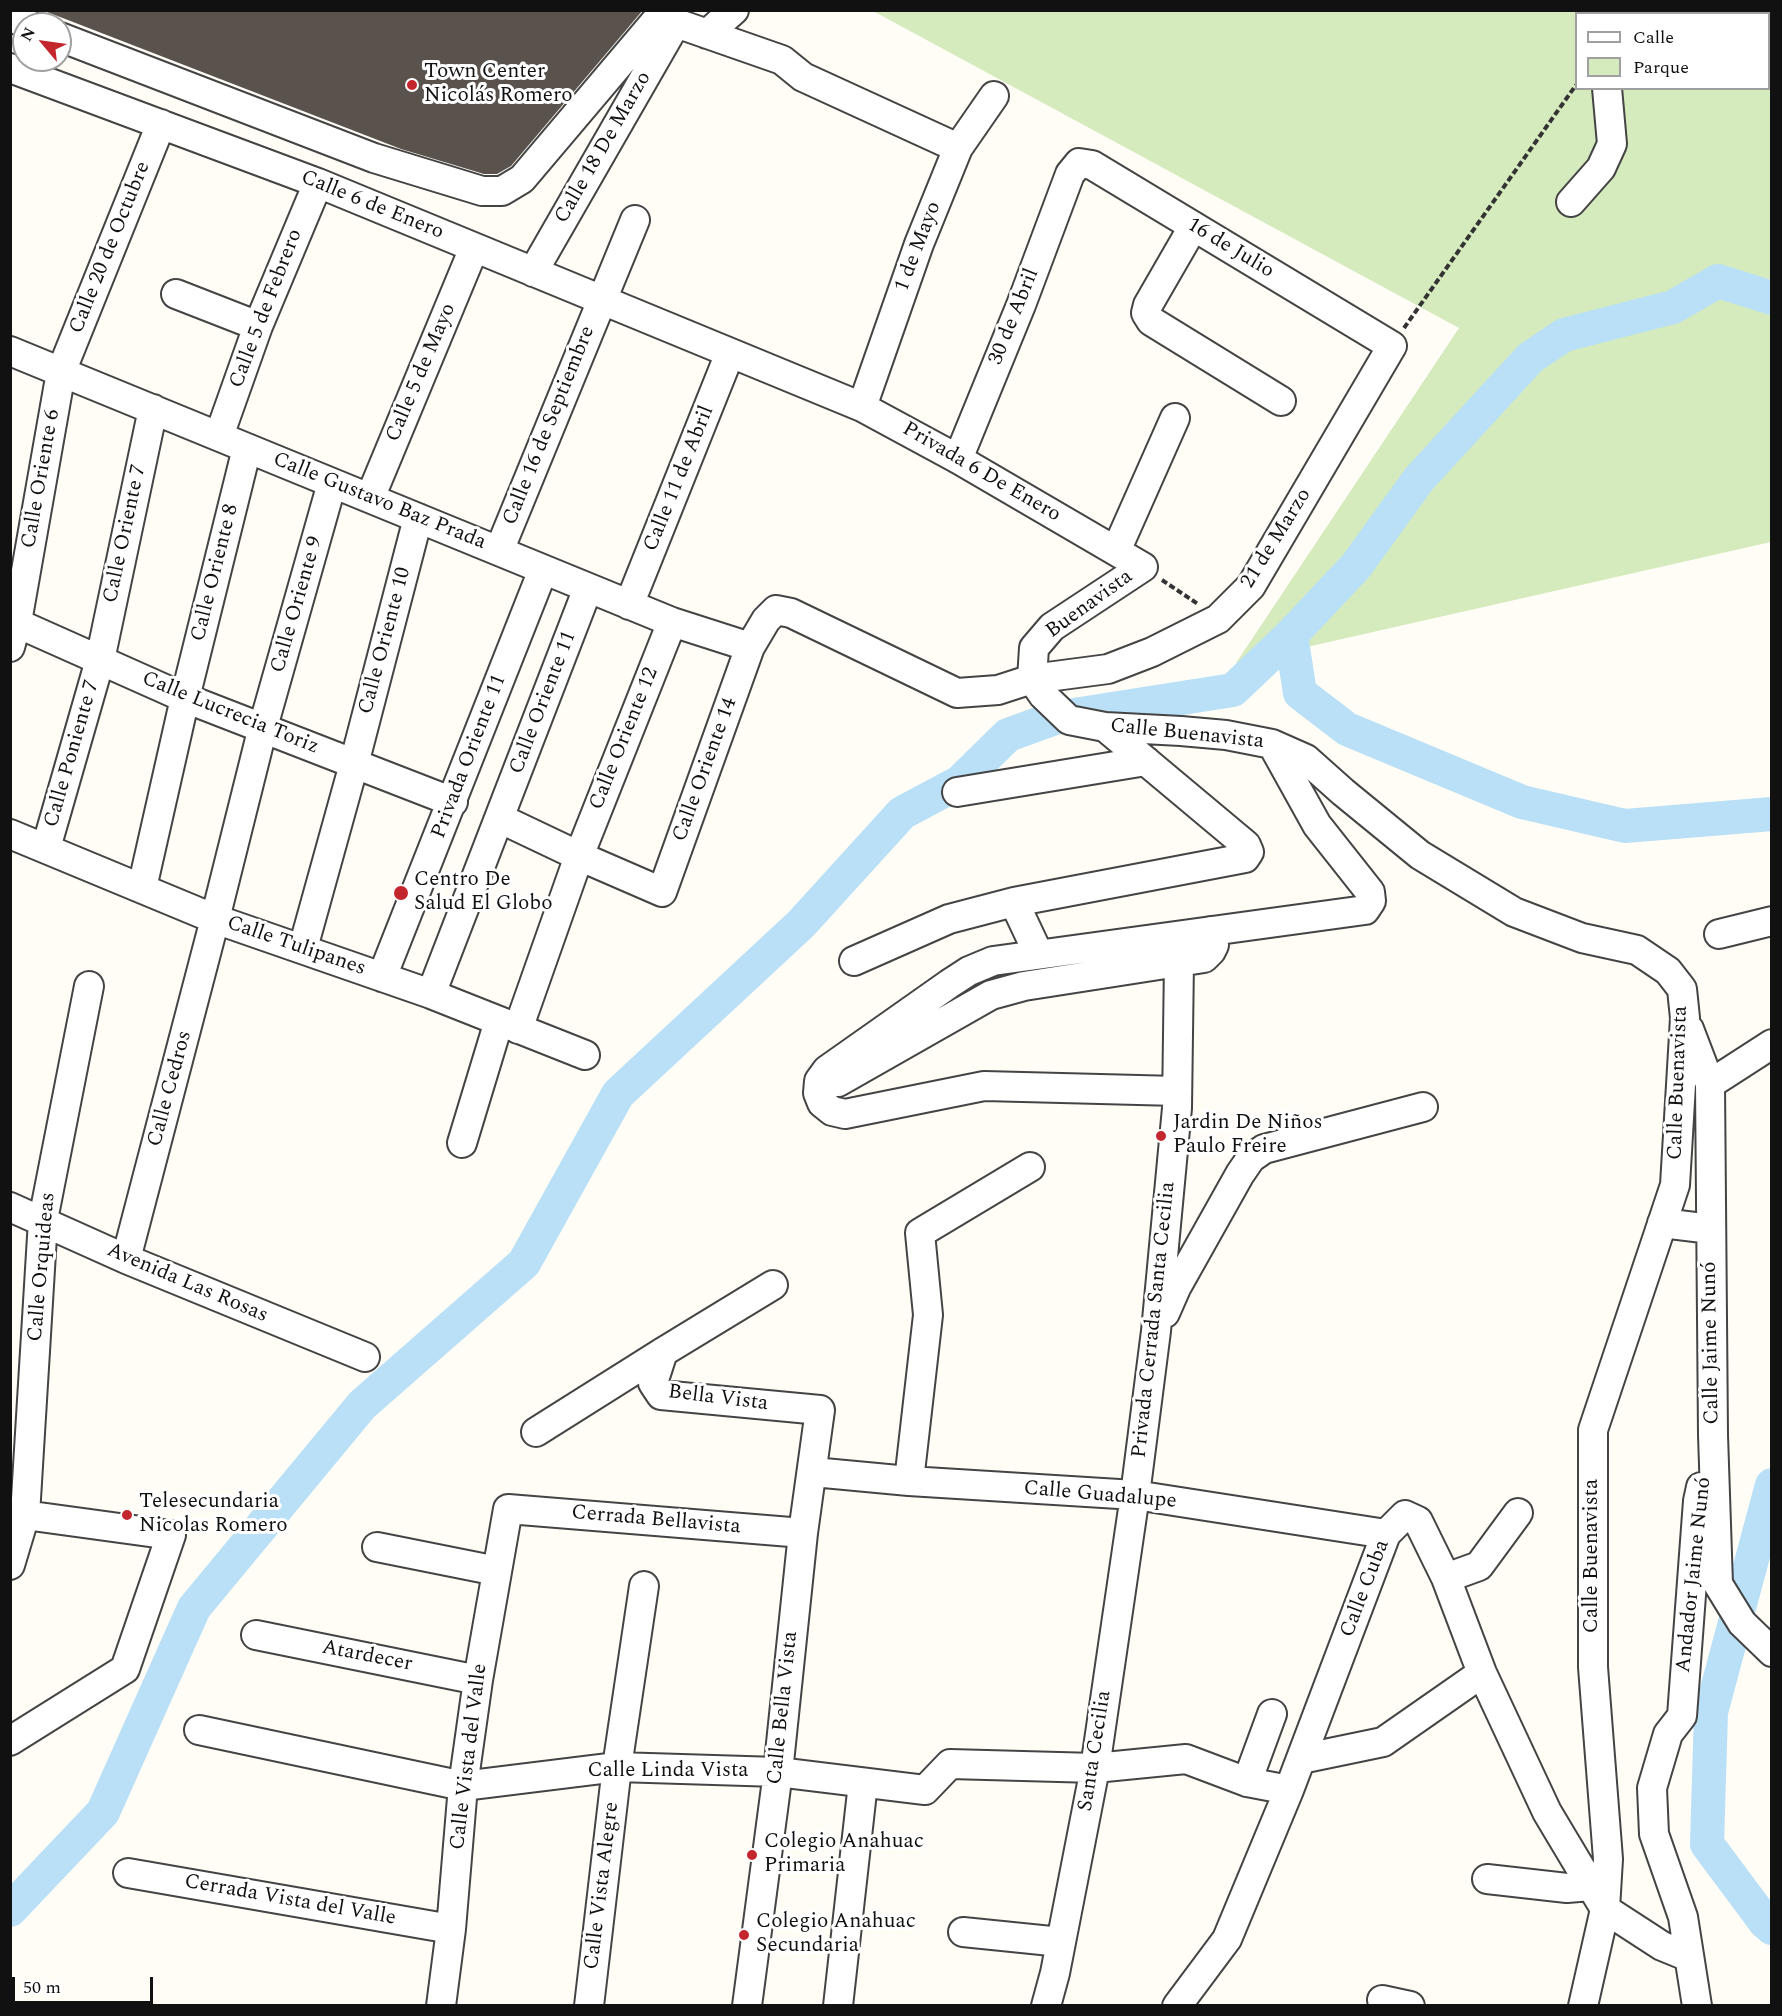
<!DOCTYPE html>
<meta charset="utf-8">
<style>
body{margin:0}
#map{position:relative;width:1782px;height:2016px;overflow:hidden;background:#fffdf5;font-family:Spectral,serif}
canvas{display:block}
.frame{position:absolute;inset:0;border:12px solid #111;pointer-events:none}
.legend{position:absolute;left:1575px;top:12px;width:195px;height:78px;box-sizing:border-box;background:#fff;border:2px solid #a0a0a0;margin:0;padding:8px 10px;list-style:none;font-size:18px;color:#111}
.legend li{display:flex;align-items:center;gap:12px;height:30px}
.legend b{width:30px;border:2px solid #a0a0a0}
.north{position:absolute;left:12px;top:12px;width:60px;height:60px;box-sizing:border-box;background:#fff;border:2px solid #a0a0a0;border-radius:50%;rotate:299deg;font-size:16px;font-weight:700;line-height:24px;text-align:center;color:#111}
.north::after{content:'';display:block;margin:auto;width:21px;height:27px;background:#c4262e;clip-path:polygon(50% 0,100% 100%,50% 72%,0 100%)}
.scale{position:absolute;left:12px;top:1977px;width:141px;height:27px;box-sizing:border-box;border:3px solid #111;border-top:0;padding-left:8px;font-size:18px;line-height:21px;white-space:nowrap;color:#111;-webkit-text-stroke:4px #fff;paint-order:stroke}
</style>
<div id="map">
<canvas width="1782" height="2016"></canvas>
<div class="frame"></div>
<ul class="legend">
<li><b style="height:8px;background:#fff"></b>Calle</li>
<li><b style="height:16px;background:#d5ebbd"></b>Parque</li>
</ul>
<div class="north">N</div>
<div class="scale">50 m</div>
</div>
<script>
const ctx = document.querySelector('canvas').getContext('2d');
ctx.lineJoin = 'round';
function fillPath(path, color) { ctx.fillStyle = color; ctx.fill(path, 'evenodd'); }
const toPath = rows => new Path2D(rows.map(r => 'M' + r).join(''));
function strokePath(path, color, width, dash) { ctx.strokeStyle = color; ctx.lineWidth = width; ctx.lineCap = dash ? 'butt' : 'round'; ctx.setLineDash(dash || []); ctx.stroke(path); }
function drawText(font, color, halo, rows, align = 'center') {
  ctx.font = font + ' Spectral,serif'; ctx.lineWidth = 6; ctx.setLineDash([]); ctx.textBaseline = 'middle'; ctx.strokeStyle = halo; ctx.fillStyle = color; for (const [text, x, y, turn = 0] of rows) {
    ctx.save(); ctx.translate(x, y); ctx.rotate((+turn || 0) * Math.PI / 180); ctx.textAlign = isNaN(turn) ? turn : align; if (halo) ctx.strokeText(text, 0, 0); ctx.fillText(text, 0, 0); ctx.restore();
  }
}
const green = toPath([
 [873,11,1771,11,1771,542,1236,663,1459,328],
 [1576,14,1768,14,1768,88,1576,88]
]);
const river = toPath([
 [1772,298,1718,281,1673,307,1564,335,1530,358,1419,479,1356,566,1291,635,1300,693,1347,729,1522,802,1625,826,1772,814],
 [1772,1485,1711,1712,1707,1844,1765,1922,1772,1928],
 [10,1910,103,1812,194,1608,362,1405,524,1263,618,1094,801,924,902,813,960,782,1008,735,1055,718,1233,690,1291,635]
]);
const building = toPath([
 [42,10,643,10,511,166,497,174,484,174,401,149]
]);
const path = toPath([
 [1404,328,1576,85],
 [1162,580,1198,604]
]);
const minor = toPath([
 [1628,14,1630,10],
 [10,17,28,24],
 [707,34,734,10],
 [60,37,374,158,482,191,502,191,522,179,665,10],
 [10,68,318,183,862,407,958,459,1143,567,1052,627,1034,648,1032,679],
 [1571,202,1601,168,1612,144,1607,88],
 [1193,227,1148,305,1146,313,1151,321,1281,401],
 [533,272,676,23,782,60,803,77,958,148],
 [176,294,258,326],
 [10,351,672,622,750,647],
 [862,407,919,244,958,148,994,96],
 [219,436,258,326,318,183],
 [370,498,474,248],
 [499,551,635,220],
 [1116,551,1175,418],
 [629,605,730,353],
 [10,620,185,698,453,802],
 [10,647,17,622,61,372,161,124],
 [1032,679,1043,695,1069,720,1105,727,1181,731,1226,735,1272,744,1306,759,1343,792,1420,855,1514,912,1582,938,1637,950,1668,971,1682,989,1685,1018,1675,1185,1593,1430,1593,1667,1608,1859,1605,1909,1583,2006],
 [957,792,1146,761],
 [499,818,579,856,662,892,750,647,766,620,776,610,791,613,957,693,998,690,1032,679,1108,669,1152,652,1218,619,1251,586,1392,346,1092,165,1079,163,1070,174,1021,305,958,459],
 [10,834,215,919,431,994,585,1055],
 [46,848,100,660,153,409],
 [142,888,185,698,247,448],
 [1014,902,1038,953],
 [1719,934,1772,921],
 [303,948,354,764,418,518],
 [854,961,949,919,1014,902,1245,858,1249,852,1246,845,1105,727],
 [382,977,543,570],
 [431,994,588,588],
 [518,1029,579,856,672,622],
 [1689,1029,1710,1084,1713,1435,1718,1584,1742,1623,1772,1652],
 [838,1082,991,995,1024,986,1204,958,1211,951,1214,945,1211,931],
 [1710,1084,1772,1044],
 [1177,1091,984,1086,845,1114,832,1111,822,1103,818,1093,819,1081,827,1070,949,984,969,971,993,961,1365,910,1371,901,1370,892,1317,825,1272,744],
 [462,1143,499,1021],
 [10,1207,126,1259,365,1357],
 [1662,1223,1711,1229],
 [126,1259,215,919,263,727,332,483],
 [1165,1313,1176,1288,1240,1174,1251,1158,1264,1149,1423,1107],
 [663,1352,653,1383,661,1395,820,1410,803,1533,778,1772,747,2006],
 [536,1432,663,1352,773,1285],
 [813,1472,909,1481,1135,1495,1386,1534],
 [909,1481,928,1315,920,1233,1030,1167],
 [10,1513,171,1535,125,1669,10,1741],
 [377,1547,497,1571],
 [10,1565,25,1515,43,1220,89,986],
 [1446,1578,1479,1566,1518,1513],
 [256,1635,478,1680],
 [199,1730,463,1786,617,1767,778,1772,925,1790,950,1764,1095,1768,1186,1759,1247,1782,1289,1790],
 [1301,1759,1383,1742,1482,1673],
 [1247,1782,1272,1714],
 [128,1873,451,1929],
 [1487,1879,1567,1888,1591,1886],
 [963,1932,1061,1942],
 [1382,2000,1410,2006],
 [441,2006,451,1929,463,1786,478,1680,508,1509,803,1533],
 [589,2006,617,1767,644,1586],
 [838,2006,863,1783],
 [1046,2006,1055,1973,1095,1768,1135,1495,1156,1331,1177,1108,1179,961],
 [1177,2006,1227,1939,1289,1790,1386,1534,1405,1515,1418,1521,1446,1578,1482,1673,1547,1812,1605,1909,1662,1946,1689,1957],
 [1697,2006,1683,1917,1654,1834,1652,1788,1668,1734,1682,1716,1698,1501,1701,1487]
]);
const markers = [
 [412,85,6,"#c4262e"],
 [401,893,8,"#c4262e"],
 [1161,1136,6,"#c4262e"],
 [127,1515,6,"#c4262e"],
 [752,1855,6,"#c4262e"],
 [744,1935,6,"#c4262e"]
];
const poiNames = [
 ["Town Center",424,73],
 ["Nicolás Romero",424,97],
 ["Centro De",414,881],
 ["Salud El Globo",414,905],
 ["Jardin De Niños",1173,1124],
 ["Paulo Freire",1173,1148],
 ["Telesecundaria",139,1503],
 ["Nicolas Romero",139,1527],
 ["Colegio Anahuac",764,1843],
 ["Primaria",764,1867],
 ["Colegio Anahuac",756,1923],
 ["Secundaria",756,1947]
];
const streetNames = [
 ["Calle 18 De Marzo",604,148,-60],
 ["Calle 6 de Enero",372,206,22],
 ["1 de Mayo",919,247,-69],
 ["Calle 20 de Octubre",111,248,-68],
 ["16 de Julio",1230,249,31],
 ["Calle 5 de Febrero",267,309,-69],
 ["30 de Abril",1015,317,-68],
 ["Calle 5 de Mayo",422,373,-67],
 ["Calle 16 de Septiembre",550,426,-68],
 ["Privada 6 De Enero",981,473,30],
 ["Calle Oriente 6",42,479,-80],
 ["Calle 11 de Abril",680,479,-68],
 ["Calle Gustavo Baz Prada",379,502,22],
 ["Calle Oriente 7",126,534,-78],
 ["21 de Marzo",1277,539,-58],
 ["Calle Oriente 8",216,573,-76],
 ["Calle Oriente 9",298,605,-74],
 ["Buenavista",1090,605,-36],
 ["Calle Oriente 10",386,641,-75],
 ["Calle Oriente 11",544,703,-69],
 ["Calle Lucrecia Toriz",230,714,22],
 ["Calle Buenavista",1187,735,6],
 ["Calle Oriente 12",625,739,-68],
 ["Calle Poniente 7",73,754,-74],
 ["Privada Oriente 11",470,757,-69],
 ["Calle Oriente 14",706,770,-70],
 ["Calle Tulipanes",296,947,19],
 ["Calle Buenavista",1679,1083,-88],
 ["Calle Cedros",171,1089,-75],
 ["Calle Orquideas",43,1267,-85],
 ["Avenida Las Rosas",187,1284,23],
 ["Privada Cerrada Santa Cecilia",1155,1320,-84],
 ["Calle Jaime Nunó",1712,1343,-91],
 ["Bella Vista",718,1399,7],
 ["Calle Guadalupe",1100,1496,5],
 ["Cerrada Bellavista",656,1521,5],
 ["Calle Buenavista",1593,1556,-90],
 ["Andador Jaime Nunó",1695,1575,-84],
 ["Calle Cuba",1366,1589,-69],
 ["Atardecer",367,1657,11],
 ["Calle Bella Vista",784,1708,-84],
 ["Santa Cecilia",1096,1751,-81],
 ["Calle Vista del Valle",470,1757,-83],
 ["Calle Linda Vista",668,1772],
 ["Calle Vista Alegre",603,1886,-83],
 ["Cerrada Vista del Valle",290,1901,10]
];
fillPath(green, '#d5ebbd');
strokePath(river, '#b9e0f7', 34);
fillPath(building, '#5a524d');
strokePath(minor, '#444', 32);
strokePath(path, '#333', 4, [6, 3]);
strokePath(minor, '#fff', 28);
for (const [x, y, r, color] of markers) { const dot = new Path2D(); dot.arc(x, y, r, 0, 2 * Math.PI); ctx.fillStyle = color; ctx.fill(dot); strokePath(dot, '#fff', 2); }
drawText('21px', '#111', '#fff', poiNames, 'left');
drawText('21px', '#111', '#fff', streetNames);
</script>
